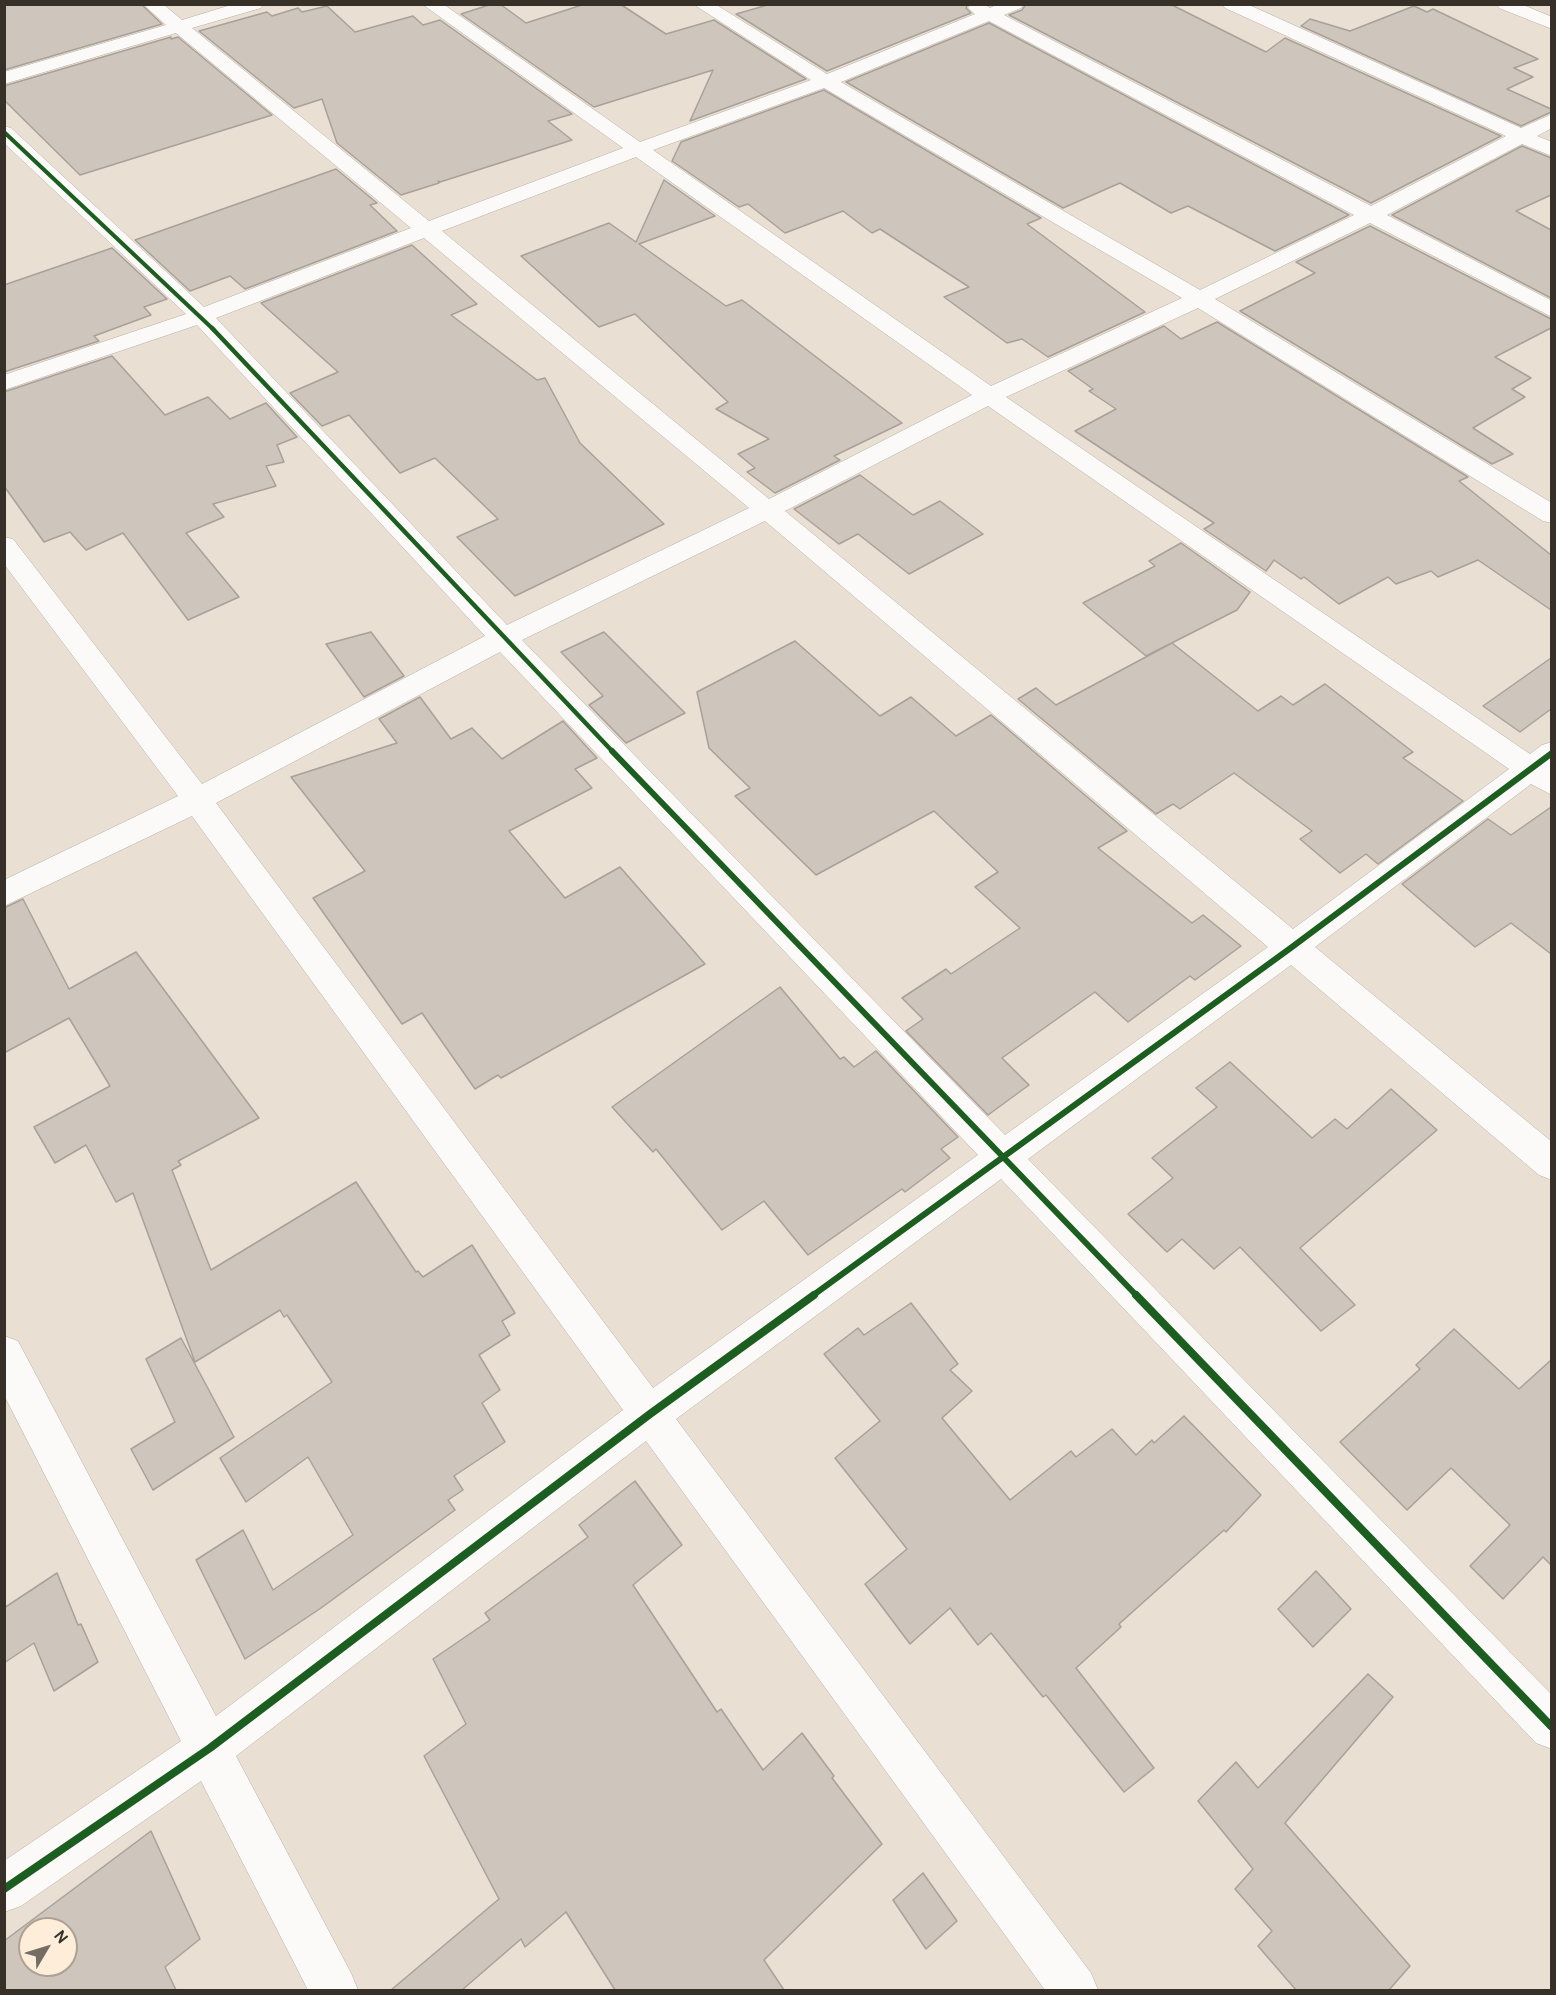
<!DOCTYPE html>
<style>
body{margin:0}
#map{position:relative;width:1556px;height:1995px;overflow:hidden;background:#e9dfd3;font-family:Cabin,sans-serif}
canvas{display:block}
.frame{position:absolute;inset:0;border:6px solid #373028;pointer-events:none}
.north{position:absolute;left:18px;top:1917px;width:60px;height:60px;box-sizing:border-box;background:#feedd8;border:2px solid #aea192;border-radius:50%;rotate:52deg;font-size:16px;font-weight:700;line-height:24px;text-align:center;color:#373028}
.north::after{content:'';display:block;margin:auto;width:21px;height:27px;background:#756d64;clip-path:polygon(50% 0,100% 100%,50% 72%,0 100%)}
</style>
<div id="map">
<canvas width="1556" height="1995"></canvas>
<div class="frame"></div>
<div class="north">N</div>
</div>
<script>
const ctx = document.querySelector('canvas').getContext('2d');
ctx.lineJoin = 'round';
function fillPath(path, color) { ctx.fillStyle = color; ctx.fill(path, 'evenodd'); }
const toPath = rows => new Path2D(rows.map(r => 'M' + r).join(''));
function strokePath(path, color, width, dash) { ctx.strokeStyle = color; ctx.lineWidth = width; ctx.lineCap = dash ? 'butt' : 'round'; ctx.setLineDash(dash || []); ctx.stroke(path); }
const building = toPath([
 [4,4,141,4,162,24,4,70,4,4],
 [492,4,500,4,526,23,585,4,620,4,666,34,714,20,806,79,690,121,713,70,594,107,461,14,492,4],
 [771,4,968,4,966,8,971,13,827,71,736,14,771,4],
 [1026,4,1170,4,1266,52,1285,38,1501,136,1371,203,1009,15,1022,10,1026,4],
 [327,6,355,32,413,16,423,25,440,20,572,114,548,121,572,140,440,182,438,181,439,183,401,195,337,143,322,99,294,108,199,31,267,12,272,16,298,8,302,12,327,6],
 [1414,6,1427,12,1433,9,1538,59,1514,68,1533,77,1507,89,1551,109,1551,112,1521,126,1301,26,1310,19,1350,31,1414,6],
 [989,23,1349,215,1275,251,1188,206,1171,213,1120,183,1063,208,846,82,989,23],
 [171,37,171,39,178,37,272,115,80,175,4,100,4,86,171,37],
 [824,90,1041,218,1027,224,1145,312,1048,357,1022,339,1007,343,944,297,969,287,880,229,872,233,843,211,785,233,748,204,739,207,672,161,681,142,824,90],
 [1522,146,1551,158,1551,195,1516,211,1551,230,1551,298,1392,215,1522,146],
 [336,169,377,203,370,205,397,231,245,289,230,276,190,291,135,240,336,169],
 [664,180,715,216,639,244,726,306,742,300,902,423,834,456,840,460,775,493,747,472,755,468,738,454,769,439,716,409,728,402,635,314,599,327,521,256,609,223,636,242,664,180],
 [1370,226,1551,319,1551,328,1495,357,1531,378,1512,389,1525,397,1473,428,1513,454,1492,464,1240,311,1315,273,1296,262,1370,226],
 [412,245,477,304,451,315,537,380,545,378,580,443,664,524,515,596,457,537,498,519,435,458,400,473,349,415,322,426,290,393,338,372,261,303,412,245],
 [112,248,167,299,144,307,151,315,94,336,99,341,4,372,4,285,112,248],
 [1217,322,1468,477,1459,481,1551,555,1551,610,1478,560,1438,577,1431,571,1396,584,1388,577,1339,604,1304,577,1301,579,1274,560,1266,571,1204,529,1214,523,1075,431,1116,409,1089,391,1093,389,1068,371,1164,326,1181,339,1217,322],
 [112,356,165,415,208,397,230,419,266,403,297,437,277,445,284,462,266,466,276,486,213,504,224,517,186,533,239,597,188,620,123,533,86,550,70,532,44,542,4,486,4,392,112,356],
 [860,475,913,515,940,501,983,534,909,574,858,534,839,544,794,509,860,475],
 [1181,543,1250,592,1237,610,1146,656,1083,603,1155,566,1149,561,1181,543],
 [371,632,404,676,364,697,326,644,371,632],
 [604,632,685,713,626,743,589,705,603,696,561,652,604,632],
 [795,641,880,716,911,697,956,736,991,715,1127,831,1098,848,1192,923,1203,915,1241,946,1195,980,1190,976,1128,1022,1095,992,1002,1058,1029,1085,988,1115,906,1031,923,1019,902,998,946,969,951,974,1020,928,975,887,998,872,934,811,816,875,735,796,750,788,709,748,697,692,795,641],
 [1172,643,1258,711,1281,696,1293,705,1325,684,1413,752,1403,758,1463,801,1378,864,1366,854,1340,873,1300,839,1312,831,1234,773,1180,809,1173,804,1156,814,1018,699,1036,688,1056,705,1172,643],
 [1551,658,1551,709,1520,732,1483,706,1551,658],
 [420,697,451,739,472,728,502,759,563,721,597,758,575,769,592,788,509,831,565,898,620,867,705,964,501,1078,498,1075,475,1089,422,1013,402,1024,313,898,365,871,291,777,397,743,379,719,420,697],
 [1551,807,1551,954,1511,923,1475,947,1402,884,1488,819,1511,835,1551,807],
 [23,899,69,989,136,952,259,1118,178,1161,181,1165,172,1170,211,1270,356,1182,416,1272,418,1271,423,1277,472,1245,515,1313,502,1321,510,1335,479,1355,500,1390,482,1403,505,1442,454,1476,463,1490,448,1500,455,1510,321,1608,245,1659,196,1560,243,1530,273,1590,353,1535,308,1457,246,1502,220,1458,332,1382,287,1315,284,1317,280,1310,195,1362,133,1193,116,1202,86,1145,55,1163,34,1127,110,1086,69,1018,4,1053,4,908,23,899],
 [780,987,840,1059,844,1057,854,1067,876,1051,958,1137,941,1149,950,1158,905,1192,902,1189,808,1255,764,1201,722,1230,656,1149,653,1152,612,1107,780,987],
 [1230,1062,1312,1138,1335,1119,1347,1129,1391,1089,1437,1130,1300,1248,1355,1305,1321,1331,1240,1247,1214,1269,1182,1239,1167,1252,1128,1214,1173,1178,1152,1158,1217,1107,1196,1088,1230,1062],
 [911,1303,958,1364,950,1370,972,1391,942,1418,1010,1500,1071,1451,1076,1457,1112,1429,1136,1455,1152,1440,1154,1443,1184,1416,1261,1495,1226,1532,1224,1530,1119,1624,1121,1627,1076,1668,1154,1768,1124,1792,1046,1695,1043,1697,991,1633,978,1645,950,1608,910,1644,865,1584,907,1549,835,1458,880,1421,824,1354,858,1328,864,1335,911,1303],
 [1454,1329,1519,1389,1551,1360,1551,1565,1543,1557,1503,1599,1470,1566,1510,1525,1451,1468,1407,1510,1340,1442,1420,1369,1416,1365,1454,1329],
 [181,1338,234,1437,153,1490,131,1449,175,1422,146,1359,181,1338],
 [635,1481,682,1545,633,1585,717,1712,721,1709,763,1770,802,1733,834,1776,832,1778,882,1844,764,1960,784,1990,615,1990,566,1912,525,1947,521,1939,462,1990,391,1990,499,1899,424,1756,466,1724,433,1659,490,1620,485,1613,588,1537,579,1525,635,1481],
 [1316,1571,1351,1609,1313,1647,1278,1609,1316,1571],
 [57,1573,78,1625,81,1624,98,1662,54,1691,34,1643,4,1663,4,1608,57,1573],
 [1368,1674,1393,1697,1285,1823,1410,1966,1389,1990,1296,1990,1258,1946,1272,1931,1235,1889,1253,1869,1198,1801,1236,1762,1258,1788,1368,1674],
 [151,1831,200,1939,165,1967,176,1990,4,1990,4,1941,151,1831],
 [30,1929,66,1929,66,1965,30,1965,30,1929],
 [923,1873,957,1921,926,1949,893,1900,923,1873]
]);
const minor = toPath([
 [143,4,163,4,182,20,234,4,264,4,261,8,192,28,429,221,623,148,422,4,443,4,640,142,811,80,693,4,715,4,827,74,975,14,968,8,971,4,984,4,990,8,998,4,1024,4,1021,8,1004,15,1371,206,1506,136,1225,8,1222,4,1247,4,1521,128,1552,114,1552,128,1537,136,1552,142,1552,156,1522,144,1387,215,1552,301,1552,317,1370,223,1215,299,1552,503,1552,523,1543,521,1198,308,1006,397,1530,754,1542,745,1552,742,1552,795,1531,784,1315,947,1552,1142,1552,1180,1539,1175,1291,965,1028,1159,1552,1695,1552,1749,1536,1743,1001,1179,676,1419,1091,1973,1098,1990,1045,1990,646,1441,236,1756,351,1973,358,1990,308,1990,201,1781,21,1906,4,1912,4,1861,181,1741,4,1395,4,1336,18,1341,216,1716,623,1410,192,816,4,906,4,880,178,796,4,564,4,537,13,539,202,784,485,636,197,325,4,390,4,375,186,314,4,143,4,126,11,128,204,307,411,228,176,33,4,84,4,72,166,25,143,4],
 [989,21,1354,215,1200,290,841,82,989,21],
 [824,88,1182,298,991,386,653,150,824,88],
 [636,157,972,395,769,499,442,231,636,157],
 [424,238,749,508,507,625,216,318,424,238],
 [988,406,1509,769,1293,929,785,511,988,406],
 [765,521,1268,947,1005,1135,522,640,765,521],
 [500,652,978,1155,653,1388,216,803,500,652],
 [1496,4,1521,4,1552,17,1552,29,1499,8,1496,4]
]);
const cyclewayFar3 = toPath([
 [4,132,214,330]
]);
const cyclewayFar2 = toPath([
 [212,328,613,752]
]);
const cyclewayFar1 = toPath([
 [612,751,1137,1296],
 [812,1296,1292,947,1552,753]
]);
const cycleway = toPath([
 [1136,1295,1552,1727],
 [4,1889,210,1748,650,1414,814,1295]
]);
fillPath(building, '#cec6bc');
strokePath(building, '#a9a199', 1.5);
strokePath(minor, '#b6afa5', 1);
fillPath(minor, '#fcfaf8');
strokePath(cyclewayFar3, '#1b5e20', 4);
strokePath(cyclewayFar2, '#1b5e20', 4.5);
strokePath(cyclewayFar1, '#1b5e20', 6);
strokePath(cycleway, '#1b5e20', 8);
</script>
